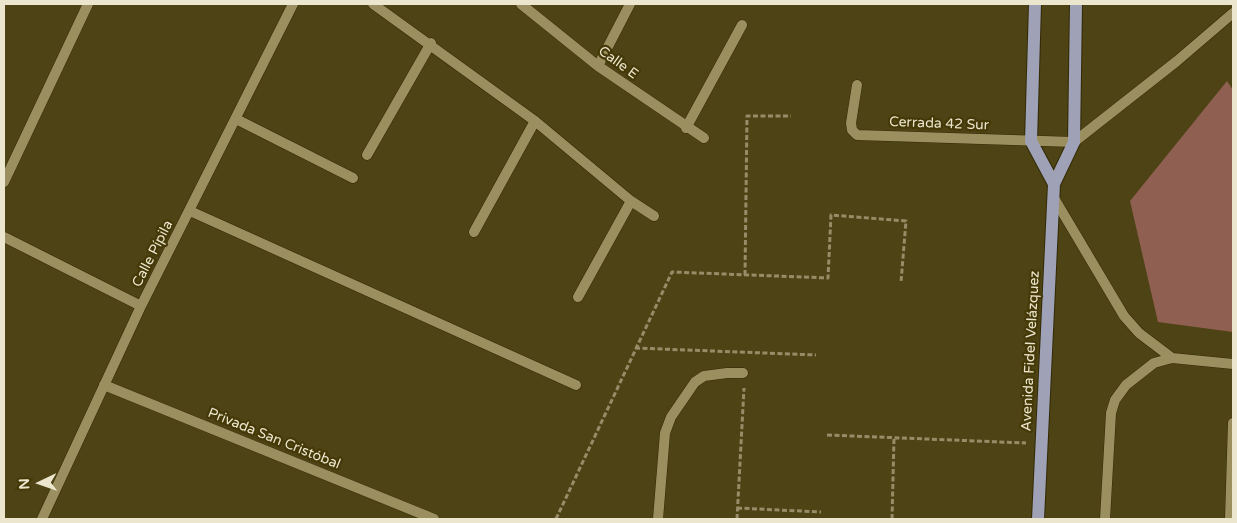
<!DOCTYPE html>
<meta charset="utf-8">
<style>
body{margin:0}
#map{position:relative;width:1237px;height:523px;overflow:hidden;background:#4e4314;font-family:"Varela Round",sans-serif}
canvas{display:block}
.frame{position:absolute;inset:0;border:5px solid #ece6ce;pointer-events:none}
.north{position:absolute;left:15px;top:458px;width:50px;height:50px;-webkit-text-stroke:4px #443907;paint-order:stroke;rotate:267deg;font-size:14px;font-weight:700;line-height:20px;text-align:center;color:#ece6ce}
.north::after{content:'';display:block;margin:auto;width:18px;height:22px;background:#ece6ce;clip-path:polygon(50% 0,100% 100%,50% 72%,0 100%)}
</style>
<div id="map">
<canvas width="1237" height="523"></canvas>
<div class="frame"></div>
<div class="north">N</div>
</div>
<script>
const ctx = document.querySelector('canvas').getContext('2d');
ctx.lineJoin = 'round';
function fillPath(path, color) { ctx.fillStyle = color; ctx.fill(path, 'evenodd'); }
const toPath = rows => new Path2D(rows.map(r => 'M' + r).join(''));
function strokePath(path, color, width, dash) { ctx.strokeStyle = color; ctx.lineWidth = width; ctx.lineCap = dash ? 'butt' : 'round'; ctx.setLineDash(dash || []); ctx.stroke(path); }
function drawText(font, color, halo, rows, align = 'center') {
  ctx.font = font + ' "Varela Round",sans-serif'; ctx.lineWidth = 4.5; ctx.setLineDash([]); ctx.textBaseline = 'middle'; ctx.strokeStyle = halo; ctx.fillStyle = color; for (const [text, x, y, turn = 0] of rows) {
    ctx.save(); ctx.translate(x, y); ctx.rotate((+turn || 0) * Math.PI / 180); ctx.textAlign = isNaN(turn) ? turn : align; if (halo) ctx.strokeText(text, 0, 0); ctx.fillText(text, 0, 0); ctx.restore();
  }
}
const building = toPath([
 [1227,81,1233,90,1233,332,1158,322,1130,201]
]);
const path = toPath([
 [745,275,747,116,791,116],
 [635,348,816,355],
 [827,435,1026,443],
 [737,508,821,512],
 [556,519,672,272,828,278,831,215,906,221,901,282],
 [737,519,744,388],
 [892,519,894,438]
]);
const lane = toPath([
 [1074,142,1177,61,1233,13]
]);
const street = toPath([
 [373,4,535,121,631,201,654,216],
 [521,4,598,66,704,138],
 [598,66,630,4],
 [857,85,851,123,852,130,857,135,1074,142],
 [236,119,353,178],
 [686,128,742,25],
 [367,155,431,43],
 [4,182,88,4],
 [1054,198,1124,316,1139,333,1172,358],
 [190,211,576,385],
 [474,232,535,121],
 [4,237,141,306],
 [578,297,631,201],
 [104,385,434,519],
 [42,519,141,306,293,4],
 [658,519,665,433,671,417,695,382,704,376,727,373,743,373],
 [1105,519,1111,413,1115,400,1126,385,1154,363,1172,358,1233,364],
 [1230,519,1233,423]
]);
const primary = toPath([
 [1035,4,1031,141,1054,184],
 [1038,519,1054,184,1074,142,1076,4]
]);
const streetNames = [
 ["Calle E",618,63,36],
 ["Cerrada 42 Sur",939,124,2],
 ["Calle Pípila",153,254,-63],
 ["Avenida Fidel Velázquez",1031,351,-87],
 ["Privada San Cristóbal",274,439,22]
];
fillPath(building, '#8f5f52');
strokePath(lane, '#322a06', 11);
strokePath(street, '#322a06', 11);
strokePath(primary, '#322a06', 14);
strokePath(path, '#968d68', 3, [5, 2.5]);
strokePath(lane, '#9b8f60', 10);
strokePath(street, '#9b8f60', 10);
strokePath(primary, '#9fa1b6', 12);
drawText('14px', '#ece6ce', '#443907', streetNames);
</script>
